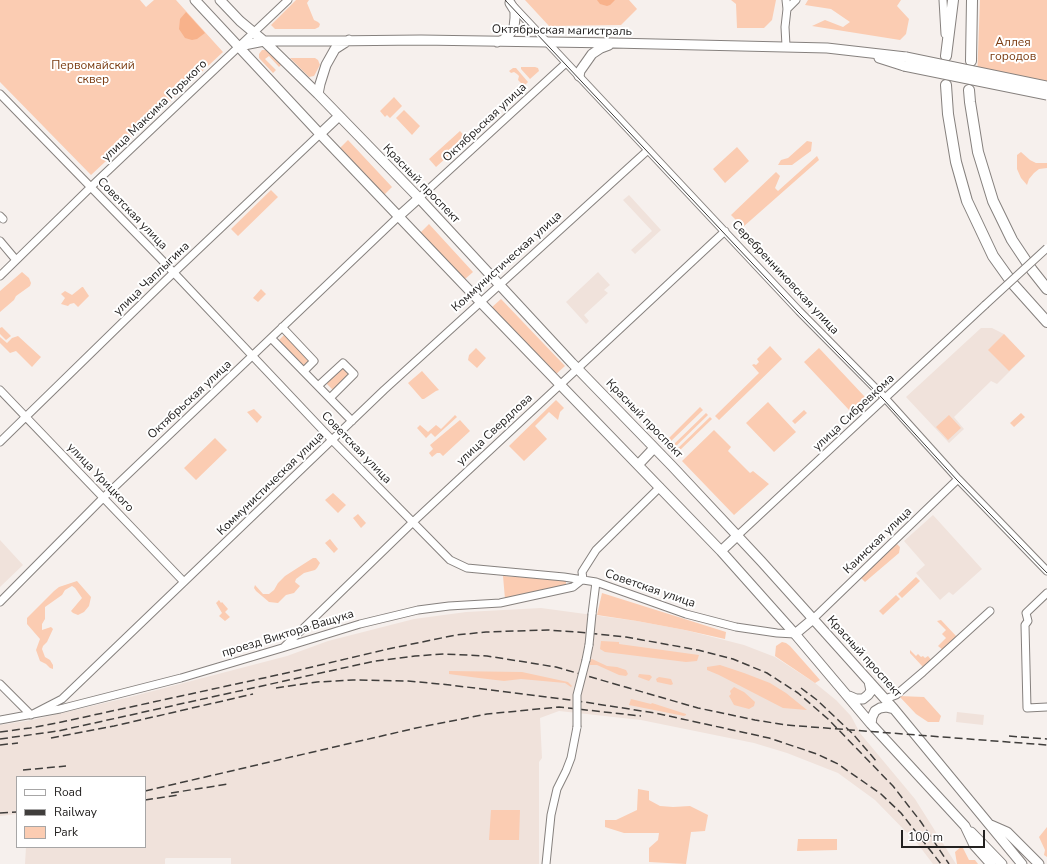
<!DOCTYPE html>
<meta charset="utf-8">
<style>
body{margin:0}
#map{position:relative;width:1047px;height:864px;overflow:hidden;background:#f6f0ed;font-family:"Nunito Sans",sans-serif}
canvas{display:block}
.legend{position:absolute;left:16px;top:776px;width:130px;height:72px;box-sizing:border-box;background:#fff;border:1px solid #a7a6a6;margin:0;padding:5px 7px;list-style:none;font-size:12px;color:#232120}
.legend li{display:flex;align-items:center;gap:8px;height:20px}
.legend b{width:20px;border:1px solid #a7a6a6}
.scale{position:absolute;left:901px;top:830px;width:84px;height:18px;box-sizing:border-box;border:2px solid #232120;border-top:0;padding-left:5px;font-size:12px;line-height:14px;white-space:nowrap;color:#232120;-webkit-text-stroke:3px #fff;paint-order:stroke}
</style>
<div id="map">
<canvas width="1047" height="864"></canvas>
<ul class="legend">
<li><b style="height:5px;background:#fff"></b>Road</li>
<li><b style="height:5px;background:#403e3c"></b>Railway</li>
<li><b style="height:11px;background:#fbccb2"></b>Park</li>
</ul>
<div class="scale">100 m</div>
</div>
<script>
const ctx = document.querySelector('canvas').getContext('2d');
ctx.lineJoin = 'round';
function fillPath(path, color) { ctx.fillStyle = color; ctx.fill(path, 'evenodd'); }
const toPath = rows => new Path2D(rows.map(r => 'M' + r).join(''));
function strokePath(path, color, width, dash) { ctx.strokeStyle = color; ctx.lineWidth = width; ctx.lineCap = dash ? 'butt' : 'round'; ctx.setLineDash(dash || []); ctx.stroke(path); }
function drawText(font, color, halo, rows, align = 'center') {
  ctx.font = font + ' "Nunito Sans",sans-serif'; ctx.lineWidth = 4; ctx.setLineDash([]); ctx.textBaseline = 'middle'; ctx.strokeStyle = halo; ctx.fillStyle = color; for (const [text, x, y, turn = 0] of rows) {
    ctx.save(); ctx.translate(x, y); ctx.rotate((+turn || 0) * Math.PI / 180); ctx.textAlign = isNaN(turn) ? turn : align; if (halo) ctx.strokeText(text, 0, 0); ctx.fillText(text, 0, 0); ctx.restore();
  }
}
const built = toPath([
 [629,195,661,230,635,254,631,250,652,231,623,200],
 [598,272,610,285,604,290,608,293,584,315,589,321,586,324,566,302],
 [981,328,992,328,1004,334,1025,356,997,384,991,381,954,417,964,429,949,443,906,397],
 [933,515,982,569,953,595,949,592,940,600,916,573,925,565,904,541],
 [0,540,23,565,0,587],
 [541,608,637,621,685,630,744,645,775,657,815,683,836,700,851,716,860,733,915,799,956,864,933,864,917,843,875,800,838,773,787,753,754,743,641,720,559,711,540,718,542,758,539,762,539,864,231,864,231,858,166,858,165,859,165,864,25,864,26,847,145,847,145,777,17,777,17,814,0,816,0,725,32,720,130,697,287,656,328,641,414,619,466,612],
 [957,712,984,715,983,725,956,722]
]);
const green = toPath([
 [0,0,140,0,146,7,154,0,176,0,223,52,91,175,0,82],
 [296,0,309,0,307,3,314,20,318,22,320,24,319,27,315,29,275,29,271,25],
 [525,0,629,0,637,9,621,25,549,26],
 [731,0,776,0,772,20,764,28,737,28,736,4],
 [808,0,901,0,897,6,909,19,906,34,900,40,812,26,825,20,843,27,850,22,831,9,805,5],
 [980,0,1047,0,1047,94,977,79],
 [262,50,268,50,282,64,279,67,269,56,265,59,276,70,273,73,259,58,259,54],
 [290,58,315,58,318,60,320,65,314,76,309,77],
 [521,67,535,67,538,68,539,71,530,79,521,69],
 [513,68,516,68,528,82,524,86,518,80,519,76,517,74,514,72,511,73,509,71],
 [394,97,402,106,390,118,387,115,385,117,380,111],
 [404,110,420,126,412,135,396,118],
 [460,131,467,139,436,167,429,159],
 [348,140,392,187,384,195,340,148],
 [807,141,812,142,811,151,792,165,778,165,781,160,788,158],
 [737,147,749,161,725,183,713,169],
 [1021,152,1030,160,1036,163,1047,163,1047,168,1039,169,1034,173,1029,179,1027,185,1021,178,1017,169,1017,155],
 [817,156,819,160,743,227,731,215,776,172,780,176,775,188,778,191],
 [271,190,278,197,238,236,231,229],
 [429,224,473,272,464,280,420,233],
 [22,272,29,278,31,283,30,286,16,296,14,300,0,312,0,291],
 [82,287,83,287,89,296,78,307,74,303,70,304,68,306,61,304,65,298,61,294,65,291,72,295],
 [261,289,266,294,258,302,253,298],
 [501,299,565,366,555,375,491,308],
 [2,327,11,336,6,340,0,334,0,328],
 [285,334,311,360,303,367,278,341],
 [1004,334,1025,356,1009,371,988,350],
 [18,336,41,357,32,367,16,351,10,353,0,343,0,337,7,343,12,338],
 [770,346,782,359,719,420,715,416,759,373,752,365,754,364,756,365,759,362,757,359],
 [476,348,486,358,477,368,468,360,469,355],
 [819,348,865,397,850,411,804,362],
 [343,363,354,374,335,392,324,381],
 [422,371,439,390,436,391,424,399,422,399,408,383],
 [556,400,564,408,560,412,558,420,549,412,535,426,547,439,524,461,509,446],
 [768,402,796,432,774,452,746,423],
 [700,407,703,410,668,444,666,441],
 [254,409,262,417,257,423,247,412],
 [804,410,807,413,795,424,792,421],
 [706,413,708,415,673,449,671,447],
 [1021,413,1025,417,1014,427,1010,423],
 [455,415,457,417,435,437,431,433,426,438,417,428,420,425,428,432,436,425,441,429],
 [949,415,961,428,948,440,936,427],
 [710,417,712,419,677,453,675,451],
 [460,420,470,431,443,456,440,453,437,453,432,457,429,453,433,449,430,445],
 [714,430,731,447,728,451,750,473,753,471,769,484,734,515,682,461],
 [215,438,227,450,196,480,184,468],
 [333,493,346,505,338,513,325,500],
 [358,514,366,523,361,528,353,518],
 [330,539,338,549,334,553,325,543],
 [897,544,900,547,899,553,865,582,860,577],
 [313,558,316,558,320,563,317,568,315,570,304,573,296,579,295,582,300,586,294,593,286,595,278,603,269,602,256,591,254,588,255,585,263,594,269,594,274,590,278,583,285,576],
 [503,576,566,580,566,585,505,599],
 [916,577,920,581,902,598,898,594],
 [77,581,91,597,89,606,84,612,78,615,73,613,71,611,82,598,75,588,72,586,65,590,62,595,45,607,45,619,42,624,42,630,51,627,53,629,47,642,43,646,42,649,45,657,50,660,53,665,53,669,50,668,46,664,40,661,36,650,40,639,27,624,27,618,54,591,59,587],
 [602,593,726,632,725,639,685,630,637,621,597,615],
 [896,595,900,599,883,615,879,611],
 [219,600,221,603,222,602,228,609,225,612,230,617,225,621,219,616,222,613,216,603],
 [941,620,957,637,943,650,938,646,946,638,942,634,946,630,937,621],
 [601,641,619,642,619,644,699,655,697,661,686,662,605,652,600,649],
 [782,642,786,643,790,646,820,680,815,683,775,656,776,646],
 [910,650,916,656,918,654,921,657,923,656,925,658,928,656,932,661,925,667,923,667,910,653],
 [592,659,607,666,617,667,626,670,628,674,626,676,619,675,597,665,590,665,590,660],
 [720,665,744,673,770,683,786,693,807,710,783,708,719,675,707,670,707,667],
 [449,671,522,672,568,682,572,686,571,687,565,683,521,679,504,681,479,678,449,674],
 [639,674,650,675,652,677,649,681,638,677],
 [659,677,671,679,673,684,671,685,657,682,656,679],
 [734,687,744,692,755,702,754,706,749,709,734,705,729,696,731,694,730,691],
 [899,696,924,697,941,716,939,722,928,722,916,714],
 [631,699,651,704,652,703,686,714,686,715,684,716,629,705],
 [638,789,649,791,649,800,660,806,673,807,690,806,708,815,705,831,691,832,686,864,649,862,649,848,658,840,659,833,624,833,605,827,605,820,616,820,637,810],
 [491,810,520,810,519,840,489,840],
 [1047,827,1047,857,1044,855,1045,850,1039,837],
 [798,839,837,839,837,850,797,851],
 [962,846,969,860,975,860,978,864,957,864,955,852]
]);
const water = toPath([
 [597,0,615,0,610,5,607,6,600,4],
 [186,12,205,33,197,39,192,40,185,38,179,29,180,19]
]);
const minor = toPath([
 [943,0,945,34],
 [514,7,799,311,885,398,958,479,1047,571],
 [787,9,796,0],
 [786,46,785,27,787,9,786,0],
 [0,94,159,257,332,440,450,560,467,568,564,577,596,582,686,614,736,627,777,633,795,634],
 [419,198,566,63],
 [0,216,3,219],
 [0,241,16,260],
 [0,276,96,182,288,0],
 [282,327,314,361,304,371],
 [271,338,352,421],
 [318,386,343,363,354,374,330,398],
 [0,390,184,582],
 [0,442,166,280,320,134],
 [737,536,985,305],
 [1047,593,1026,613,1028,621,1025,625,1027,708,1047,707],
 [0,602,103,498,399,216],
 [592,614,596,582],
 [813,619,958,479],
 [284,647,413,522,725,231],
 [586,660,589,645],
 [0,684,31,715,62,699,384,390,648,150],
 [885,699,896,695,923,672,990,611],
 [0,720,60,709,181,678,282,648,360,624,418,610,449,606,500,603,573,587,583,579,582,572,596,550,660,487],
 [546,864,551,815,557,789,566,771,571,758,577,727]
]);
const major = toPath([
 [195,0,320,134,487,309,721,551,795,634,871,724,965,826,974,845,991,864],
 [220,0,240,21,264,41,318,94,419,198,572,363,672,466,761,561,894,709,1022,864],
 [497,42,503,40,509,35,514,27,515,18,515,11,510,3],
 [239,46,264,41,328,41,421,40,613,43,827,48,906,57],
 [879,58,904,66],
 [579,76,580,71,592,54,601,48,609,45],
 [318,94,320,84,326,65,335,49,349,40],
 [320,134,339,116],
 [399,216,419,198],
 [638,465,654,448],
 [721,551,737,536],
 [795,634,813,619],
 [849,696,856,699,863,699,868,695,871,691,869,681],
 [871,724,872,717,875,711,880,708,886,707,894,709],
 [991,825,1007,832,1039,864],
 [971,832,1002,864]
]);
const highway = toPath([
 [946,56,953,0],
 [971,61,972,0],
 [946,85,948,114,956,162,967,201,993,256,1013,284,1047,322],
 [969,90,970,102,978,152,993,201,1012,240,1032,270,1047,289]
]);
const tram = toPath([
 [505,0,798,312,884,400,957,480,1047,573]
]);
const rail = toPath([
 [276,688,317,682,353,680,408,681,450,685,571,700,655,713,769,738,817,754,838,764,881,794,901,813,941,864],
 [801,688,817,700,853,734,877,762],
 [0,732,30,728,57,723,282,674,388,649,456,635,486,632,548,630,577,632,626,637,698,650,733,659,767,673,798,693,828,719,893,786,921,822,949,864],
 [1009,736,1047,739],
 [51,738,114,726,253,694],
 [0,739,58,731,375,661,415,656,444,654,487,656,556,667,698,708,755,720,786,725,1047,745],
 [0,745,18,743],
 [23,770,66,766],
 [145,791,416,728,487,714,559,707,641,716],
 [171,793,228,784],
 [145,800,178,795],
 [0,813,17,812]
]);
const minorBridge = toPath([
 [985,305,1047,248],
 [589,645,592,614],
 [577,727,577,695,586,660]
]);
const majorBridge = toPath([
 [906,57,1047,86],
 [904,66,1047,95]
]);
const streetNames = [
 ["Октябрьская магистраль",562,31,1],
 ["улица Максима Горького",155,111,-44],
 ["Октябрьская улица",485,123,-43],
 ["Красный проспект",421,184,46],
 ["Советская улица",132,214,46],
 ["Коммунистическая улица",507,262,-42],
 ["Серебренниковская улица",785,278,47],
 ["улица Чаплыгина",152,279,-44],
 ["Октябрьская улица",190,400,-43],
 ["улица Сибревкома",854,413,-43],
 ["Красный проспект",644,419,46],
 ["улица Свердлова",495,430,-43],
 ["Советская улица",356,448,46],
 ["улица Урицкого",100,478,46],
 ["Коммунистическая улица",271,484,-44],
 ["Каинская улица",878,541,-44],
 ["Советская улица",650,589,19],
 ["проезд Виктора Ващука",288,634,-17],
 ["Красный проспект",864,657,48]
];
const parkNames = [
 ["Аллея",1013,43],
 ["городов",1013,57],
 ["Первомайский",93,66],
 ["сквер",93,80]
];
fillPath(built, '#f0e2db');
fillPath(green, '#fbccb2');
fillPath(water, '#f8b28b');
strokePath(minor, '#86817e', 9);
strokePath(major, '#86817e', 11);
strokePath(highway, '#86817e', 12);
strokePath(minor, '#fff', 7);
strokePath(major, '#fff', 9);
strokePath(highway, '#fff', 10);
strokePath(tram, '#403e3c', 1);
strokePath(rail, '#403e3c', 1.5, [8, 4]);
strokePath(minorBridge, '#86817e', 9, []);
strokePath(majorBridge, '#86817e', 11, []);
strokePath(minorBridge, '#fff', 7);
strokePath(majorBridge, '#fff', 9);
drawText('12px', '#232120', '#fff', streetNames);
drawText('12px', '#793a0f', '#fff', parkNames);
</script>
